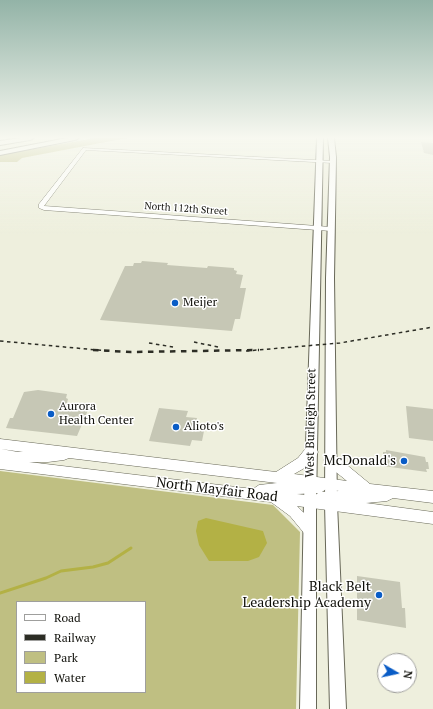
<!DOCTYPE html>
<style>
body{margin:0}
#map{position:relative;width:433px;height:709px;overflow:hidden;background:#eeefdd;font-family:"PT Serif",serif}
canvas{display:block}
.legend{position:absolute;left:16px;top:601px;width:130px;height:92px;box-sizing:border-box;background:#fff;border:1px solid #9f9f9d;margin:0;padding:5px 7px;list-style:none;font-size:12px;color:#0f0f09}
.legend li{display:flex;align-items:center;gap:8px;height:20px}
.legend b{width:20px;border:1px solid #9f9f9d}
.north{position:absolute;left:377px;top:653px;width:40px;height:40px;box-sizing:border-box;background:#fff;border:1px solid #9f9f9d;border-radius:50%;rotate:99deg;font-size:11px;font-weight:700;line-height:16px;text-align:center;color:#0f0f09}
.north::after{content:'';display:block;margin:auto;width:14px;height:18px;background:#095cc6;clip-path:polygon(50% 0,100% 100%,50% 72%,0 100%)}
</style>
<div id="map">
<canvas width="433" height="709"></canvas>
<ul class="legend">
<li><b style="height:5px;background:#fff"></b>Road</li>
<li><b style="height:5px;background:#2c2d25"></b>Railway</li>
<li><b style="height:11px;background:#bfbf82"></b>Park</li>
<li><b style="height:11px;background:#b3b145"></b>Water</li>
</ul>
<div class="north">N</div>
</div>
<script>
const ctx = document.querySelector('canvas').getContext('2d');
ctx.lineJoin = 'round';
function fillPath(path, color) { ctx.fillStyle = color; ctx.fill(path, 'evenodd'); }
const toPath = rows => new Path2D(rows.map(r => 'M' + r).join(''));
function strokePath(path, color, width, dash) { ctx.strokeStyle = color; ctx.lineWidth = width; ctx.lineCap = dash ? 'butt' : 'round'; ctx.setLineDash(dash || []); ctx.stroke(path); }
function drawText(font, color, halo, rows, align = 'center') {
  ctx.font = font + ' "PT Serif",serif'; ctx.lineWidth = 3; ctx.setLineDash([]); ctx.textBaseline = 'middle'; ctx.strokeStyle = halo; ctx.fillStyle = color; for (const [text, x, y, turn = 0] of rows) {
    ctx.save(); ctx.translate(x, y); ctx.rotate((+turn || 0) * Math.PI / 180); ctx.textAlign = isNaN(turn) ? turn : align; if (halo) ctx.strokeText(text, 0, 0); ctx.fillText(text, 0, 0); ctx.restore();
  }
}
const green = toPath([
 [95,138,127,138,22,158,17,162,0,162,0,155],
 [0,471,273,505,300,532,296,709,0,709],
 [17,602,145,602,145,692,17,692]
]);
const water = toPath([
 [206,518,263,531,267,543,259,557,248,561,209,561,199,545,196,531,198,521]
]);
const stream = toPath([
 [0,593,46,578,61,571,93,567,108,563,131,548]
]);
const building = toPath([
 [421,142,433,143,433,155,424,153],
 [142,261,168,263,167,265,207,268,208,266,234,268,234,270,237,271,236,274,243,275,240,288,246,288,240,319,235,319,232,331,100,320,125,266,133,266,134,263,141,263],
 [38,390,67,394,66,398,68,399,66,406,67,406,67,408,88,410,77,436,6,428,10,418,13,418,24,392],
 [406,406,433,409,433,441,409,438],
 [159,408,188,411,186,417,197,418,196,422,199,423,197,431,204,431,202,441,192,440,190,446,149,441],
 [386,450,425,457,426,462,428,462,429,469,426,469,427,472,383,466,383,452,386,452],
 [357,576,400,582,402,608,405,608,406,628,357,620]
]);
const street = toPath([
 [83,148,333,161,335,162,333,163,86,150,44,206,331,227,334,229,331,231,44,210,39,208,39,204,83,148]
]);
const secondary = toPath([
 [317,138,323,138,316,501,316,709,300,709,304,501,317,138],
 [328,138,334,138,336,157,334,278,337,504,346,709,330,709,325,504,326,278,330,157,328,138]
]);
const primary = toPath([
 [0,439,276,472,298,458,306,448,311,447,316,448,318,452,316,456,308,466,294,474,347,481,326,464,324,460,326,456,331,455,336,456,370,484,433,491,433,503,393,498,387,501,366,503,433,512,433,524,297,506,314,523,316,528,314,533,309,534,304,533,290,516,271,502,0,469,0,439],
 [1,449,23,452,18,452,1,449],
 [69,458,277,483,259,485,253,489,29,462,48,462,64,460,69,458],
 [326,489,339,491,322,492,326,489],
 [318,493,314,496,297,494,318,493]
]);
const highway = toPath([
 [20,138,34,138,30,140,0,145,0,141,20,138],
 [67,138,79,138,75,140,0,155,0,151,67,138]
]);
const railFar1 = toPath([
 [0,341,108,351],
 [194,342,218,347],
 [149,343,173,347],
 [246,351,340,343,433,327]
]);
const rail = toPath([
 [93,350,131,352,259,350]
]);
const markers = [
 [175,303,4,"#095cc6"],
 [51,414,4,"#095cc6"],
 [176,427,4,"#095cc6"],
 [404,461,4,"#095cc6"],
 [379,595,4,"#095cc6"]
];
const farStreetnames = [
 ["North 112th Street",186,209,4]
];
const poiNames = [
 ["Meijer",183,303],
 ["Aurora",59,407],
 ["Health Center",59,421],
 ["Alioto's",184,427]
];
const streetNames = [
 ["West Burleigh Street",311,423,-89]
];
const nearPoinames = [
 ["McDonald's",396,461],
 ["Black Belt",371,587],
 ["Leadership Academy",371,603]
];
const nearStreetnames = [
 ["North Mayfair Road",217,490,7]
];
fillPath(green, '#bfbf82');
fillPath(water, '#b3b145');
strokePath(stream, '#b3b145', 3);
fillPath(building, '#c6c7b5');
strokePath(street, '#686858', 1);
strokePath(secondary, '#686858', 2);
strokePath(primary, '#686858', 1);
strokePath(highway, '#686858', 2);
fillPath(street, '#fff');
fillPath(secondary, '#fff');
fillPath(primary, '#fff');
fillPath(highway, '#fff');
strokePath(railFar1, '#2c2d25', 1.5, [3.5, 3.5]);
strokePath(rail, '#2c2d25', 2.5, [5.5, 5.5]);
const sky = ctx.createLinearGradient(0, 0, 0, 237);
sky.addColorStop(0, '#93b3a7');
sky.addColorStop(0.58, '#f7f8f0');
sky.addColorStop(1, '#f7f8f000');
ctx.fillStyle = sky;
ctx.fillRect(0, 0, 433, 237);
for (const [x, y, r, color] of markers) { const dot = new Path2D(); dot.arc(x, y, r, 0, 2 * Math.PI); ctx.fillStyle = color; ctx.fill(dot); strokePath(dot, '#fff', 1.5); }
drawText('10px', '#0f0f09', '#fff', farStreetnames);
drawText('12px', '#0f0f09', '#fff', poiNames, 'left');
drawText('12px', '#0f0f09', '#fff', streetNames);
drawText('14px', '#0f0f09', '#fff', nearPoinames, 'right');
drawText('14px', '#0f0f09', '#fff', nearStreetnames);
</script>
